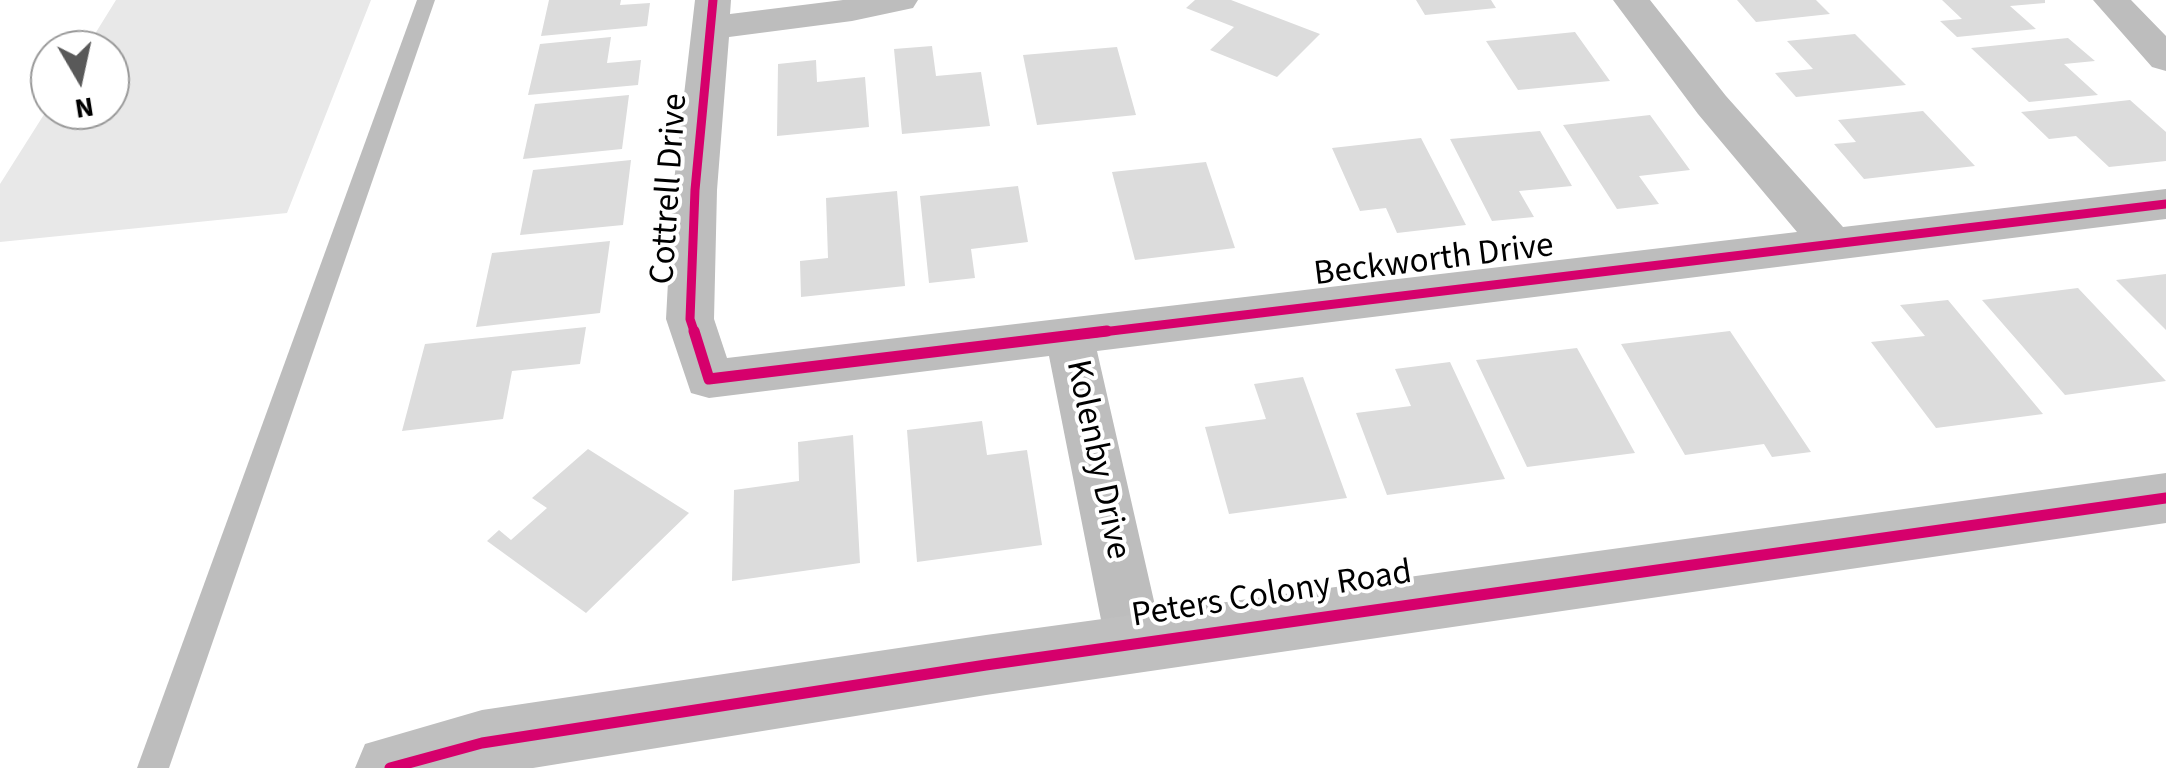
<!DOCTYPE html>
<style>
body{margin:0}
#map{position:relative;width:2166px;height:768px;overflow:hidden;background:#fff;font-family:"Source Sans 3",sans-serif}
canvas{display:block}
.north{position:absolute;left:30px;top:30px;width:100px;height:100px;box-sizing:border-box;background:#fff;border:2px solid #999;border-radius:50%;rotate:171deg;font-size:28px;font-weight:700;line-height:40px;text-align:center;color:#000}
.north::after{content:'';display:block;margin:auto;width:35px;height:45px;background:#595959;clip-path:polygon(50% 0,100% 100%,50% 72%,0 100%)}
</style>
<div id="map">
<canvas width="2166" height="768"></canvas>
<div class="north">N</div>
</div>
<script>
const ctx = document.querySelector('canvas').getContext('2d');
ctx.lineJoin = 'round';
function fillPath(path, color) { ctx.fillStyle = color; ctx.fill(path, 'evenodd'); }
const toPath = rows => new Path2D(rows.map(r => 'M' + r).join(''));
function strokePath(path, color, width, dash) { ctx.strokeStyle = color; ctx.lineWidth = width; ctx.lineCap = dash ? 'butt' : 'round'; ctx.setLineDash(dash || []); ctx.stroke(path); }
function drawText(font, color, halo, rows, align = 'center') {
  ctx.font = font + ' "Source Sans 3",sans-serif'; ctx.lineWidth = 8; ctx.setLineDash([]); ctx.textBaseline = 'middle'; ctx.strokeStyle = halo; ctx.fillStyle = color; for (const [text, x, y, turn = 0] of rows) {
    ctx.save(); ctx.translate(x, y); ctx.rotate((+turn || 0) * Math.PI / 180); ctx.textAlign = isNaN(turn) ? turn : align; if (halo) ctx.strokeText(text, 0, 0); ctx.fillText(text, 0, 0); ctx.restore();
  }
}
const green = toPath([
 [116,0,371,0,287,213,0,242,0,184,50,105,50,110,110,110,110,50,85,50]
]);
const building = toPath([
 [549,0,621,0,620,5,650,3,647,26,541,36],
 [1195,0,1231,0,1320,34,1277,77,1210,50,1234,27,1186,8],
 [1416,0,1491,0,1496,8,1425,15],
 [1737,0,1816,0,1830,14,1756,22],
 [1942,0,2045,0,2045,3,2010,6,2036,29,1957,37,1940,21,1962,19],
 [1575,32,1610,81,1518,90,1486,41],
 [1855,34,1906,85,1796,97,1775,73,1813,69,1787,41],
 [611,37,607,63,641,60,638,85,528,95,540,44],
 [2068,38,2095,61,2064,64,2098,95,2029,102,1971,48],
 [932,46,936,76,981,72,990,126,902,134,894,49],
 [1117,47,1136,115,1037,125,1023,55],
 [816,60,817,82,865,77,869,127,777,136,778,64],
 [629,95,622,149,523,159,535,104],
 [2130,100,2166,132,2166,161,2109,167,2076,136,2049,139,2021,112],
 [1923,111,1975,166,1864,179,1834,144,1856,142,1838,120],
 [1650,115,1690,170,1639,176,1659,204,1617,209,1563,125],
 [1540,131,1572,186,1519,191,1534,217,1492,221,1450,139],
 [1421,138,1466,225,1397,233,1386,208,1360,211,1332,148],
 [631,160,623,225,520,235,533,170],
 [1206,162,1235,248,1135,260,1112,172],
 [1018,186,1028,242,971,249,975,278,929,283,920,196],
 [897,191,905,286,801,297,800,261,828,258,826,198],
 [610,241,600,313,476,327,492,253],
 [2166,274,2166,330,2116,280],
 [2078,288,2166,381,2065,395,1982,300],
 [1948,300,2043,414,1936,428,1871,342,1925,336,1900,305],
 [586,327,580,364,512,371,503,419,402,431,425,344],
 [1730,331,1811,452,1772,457,1764,444,1685,455,1621,344],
 [1577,348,1635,453,1527,467,1476,360],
 [1450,362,1505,479,1387,495,1356,413,1411,406,1395,369],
 [1303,377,1347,498,1229,514,1205,427,1266,419,1254,384],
 [982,421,987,455,1027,450,1042,545,917,562,907,430],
 [853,435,860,563,732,581,734,490,799,481,798,442],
 [588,449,689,513,586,613,487,541,499,530,511,540,547,508,532,498]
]);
const lane = toPath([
 [417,0,435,0,169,768,137,768,417,0]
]);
const street = toPath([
 [695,0,731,0,730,14,843,0,918,0,913,8,852,21,729,37,717,190,714,319,727,358,1797,232,1698,114,1613,0,1650,0,1726,96,1843,227,2166,189,2166,219,1097,351,1164,645,1156,664,1135,672,1114,664,1106,645,1049,356,709,398,691,393,666,319,673,190,695,0],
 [2093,0,2131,0,2166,36,2166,71,2152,67,2093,0]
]);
const secondary = toPath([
 [2166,473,2166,523,986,695,533,768,355,768,365,744,482,710,986,635,2166,473]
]);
const cyclewayFar1 = toPath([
 [695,334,690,319,695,190,713,0],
 [1086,334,2166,204]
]);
const cycleway = toPath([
 [694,331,709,379,1107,331],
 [390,768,482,743,986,665,2166,498]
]);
const streetNames = [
 ["Cottrell Drive",671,189,-86],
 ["Beckworth Drive",1434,262,-7],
 ["Kolenby Drive",1096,460,78],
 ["Peters Colony Road",1272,596,-9]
];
fillPath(green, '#e8e8e8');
fillPath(building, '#dcdcdc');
fillPath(lane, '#bdbdbd');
fillPath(street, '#bdbdbd');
fillPath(secondary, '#bfbfbf');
strokePath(cyclewayFar1, '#d6006c', 9);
strokePath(cycleway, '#d6006c', 11);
drawText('35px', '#000', '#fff', streetNames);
</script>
